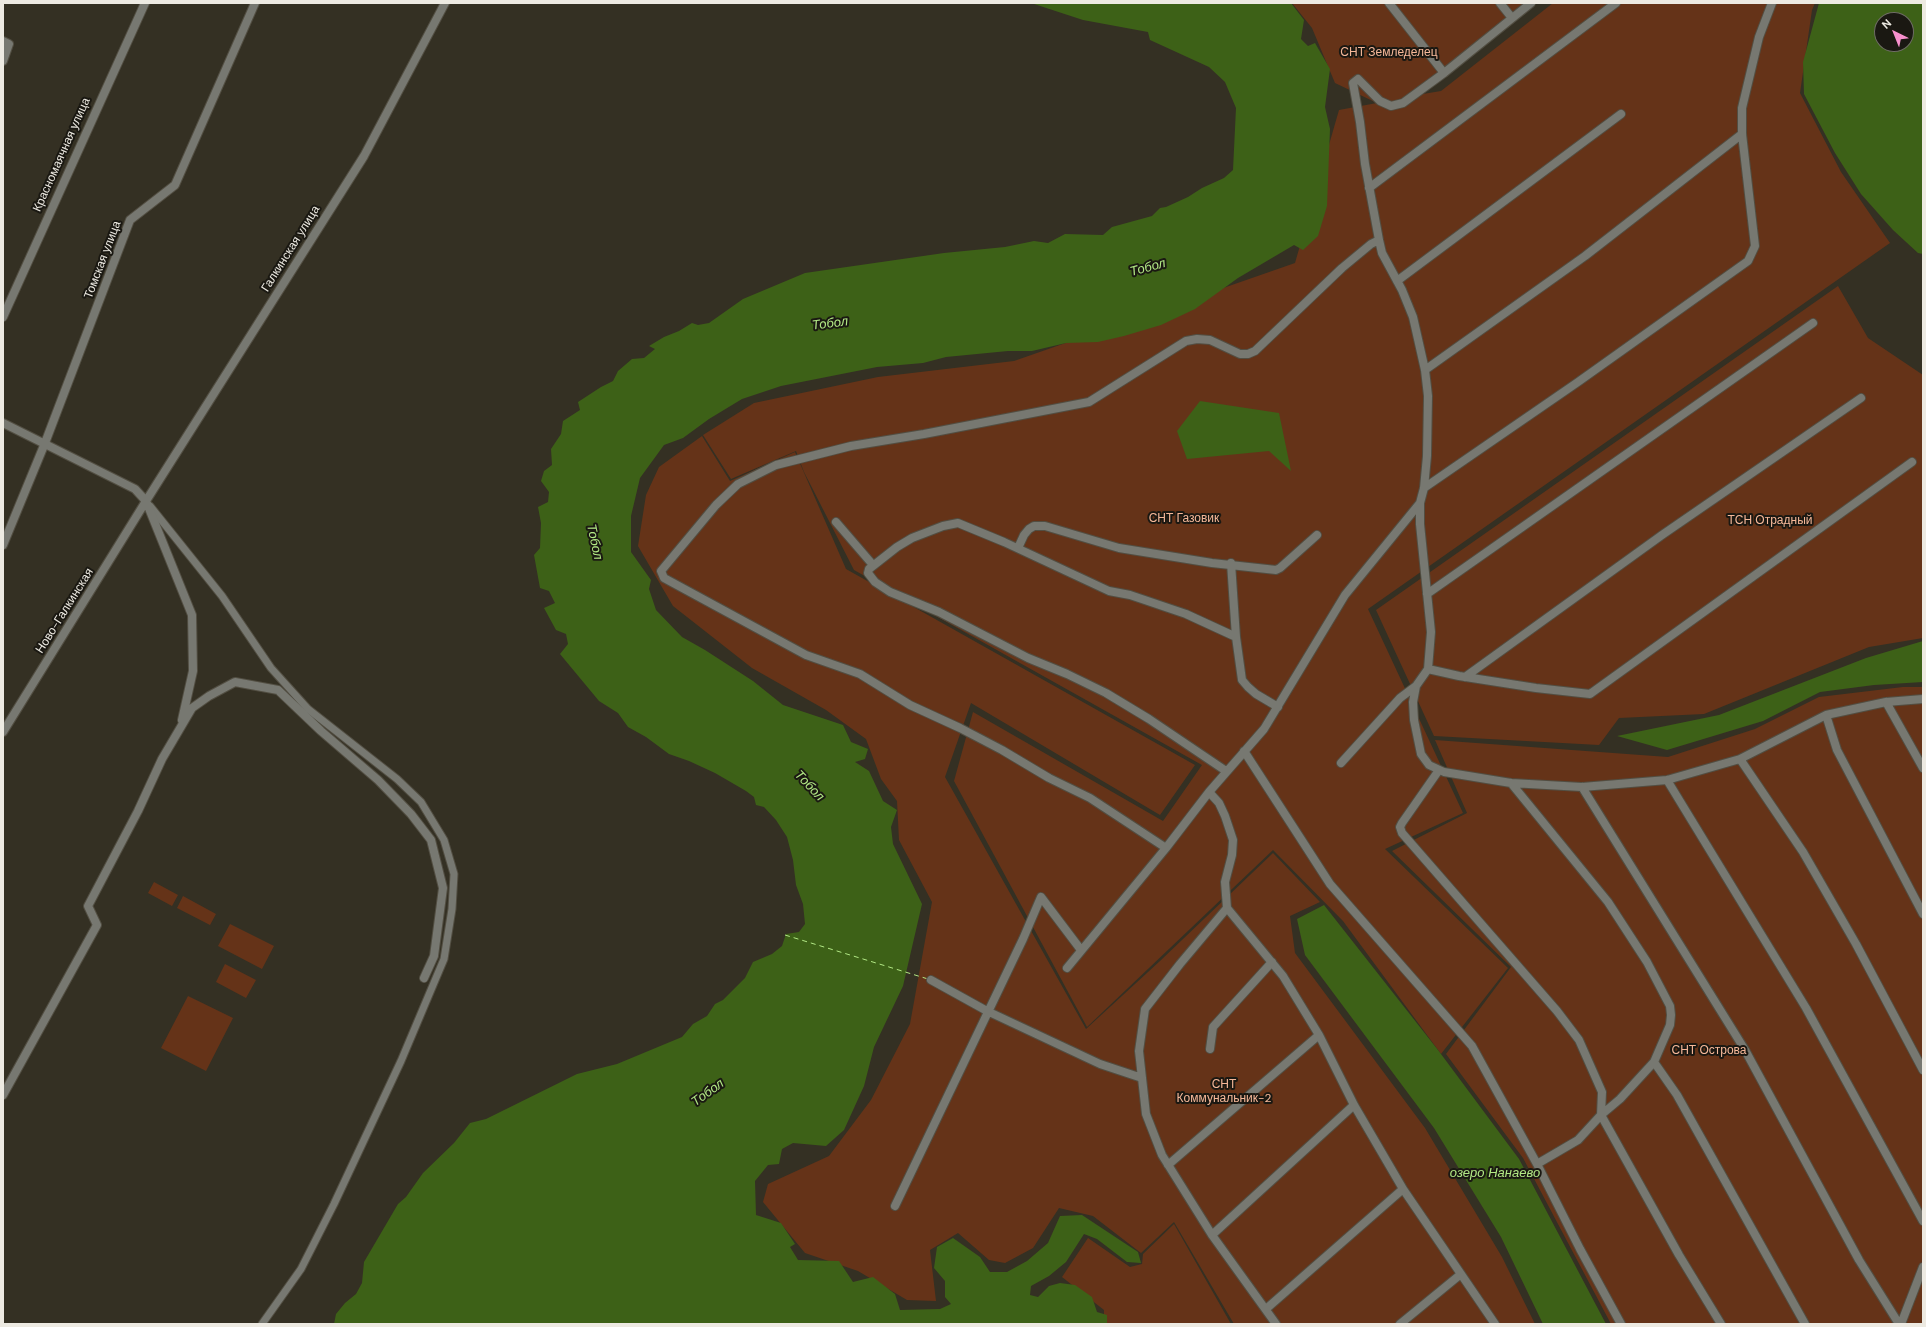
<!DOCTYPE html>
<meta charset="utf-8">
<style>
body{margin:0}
#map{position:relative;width:1926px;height:1327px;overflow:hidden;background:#343023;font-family:"DM Sans",sans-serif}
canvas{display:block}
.frame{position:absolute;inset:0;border:4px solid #edeae2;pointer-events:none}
.north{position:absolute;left:1874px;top:12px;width:40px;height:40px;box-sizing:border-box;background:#1a1812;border:1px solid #6e6c65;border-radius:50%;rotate:317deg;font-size:11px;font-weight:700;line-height:16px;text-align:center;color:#edeae2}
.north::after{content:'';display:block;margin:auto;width:14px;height:18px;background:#f790cd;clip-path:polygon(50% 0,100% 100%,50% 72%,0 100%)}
</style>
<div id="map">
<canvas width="1926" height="1327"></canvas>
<div class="frame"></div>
<div class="north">N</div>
</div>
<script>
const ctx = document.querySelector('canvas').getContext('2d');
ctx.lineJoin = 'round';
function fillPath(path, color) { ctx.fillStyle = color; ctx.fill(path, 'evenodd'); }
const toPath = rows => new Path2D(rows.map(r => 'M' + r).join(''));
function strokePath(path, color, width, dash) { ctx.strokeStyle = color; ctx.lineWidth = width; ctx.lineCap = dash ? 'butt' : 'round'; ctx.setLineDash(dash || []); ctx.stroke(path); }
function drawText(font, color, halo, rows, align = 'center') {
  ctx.font = font + ' "DM Sans",sans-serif'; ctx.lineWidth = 4; ctx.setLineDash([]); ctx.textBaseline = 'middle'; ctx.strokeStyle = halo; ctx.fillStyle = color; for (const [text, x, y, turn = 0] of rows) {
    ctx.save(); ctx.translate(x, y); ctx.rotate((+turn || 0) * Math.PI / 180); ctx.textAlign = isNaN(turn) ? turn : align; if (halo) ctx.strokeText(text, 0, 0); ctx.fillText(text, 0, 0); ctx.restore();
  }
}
const green = toPath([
 [1292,3,1537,3,1417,95,1441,91,1553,3,1815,3,1812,10,1800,93,1841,172,1890,243,1368,609,1463,813,1385,849,1508,968,1441,1054,1343,921,1273,850,1087,1027,954,781,973,712,1163,821,1202,765,854,570,804,472,796,451,731,479,703,435,754,403,878,377,1014,361,1295,263,1339,110,1377,103,1335,83,1312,28],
 [1838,286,1868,338,1923,375,1923,638,1869,647,1704,714,1619,718,1599,745,1434,736,1376,610],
 [702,436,730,481,795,452,846,569,1195,765,1160,815,971,703,945,777,1086,1029,1160,961,1273,853,1320,902,1290,916,1295,953,1425,1128,1502,1257,1535,1324,1234,1324,1174,1222,1141,1253,1093,1216,1059,1208,1033,1248,1005,1263,989,1260,958,1233,930,1250,936,1301,907,1300,858,1271,805,1253,763,1202,768,1184,829,1156,871,1100,910,1024,932,902,899,840,897,801,881,779,866,739,826,710,752,668,673,606,638,546,646,495,659,467],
 [1903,687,1923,687,1923,1324,1611,1324,1523,1158,1446,1054,1511,967,1392,851,1467,813,1435,740,1668,757,1755,729,1819,697],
 [154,882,178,895,172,906,148,893],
 [183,896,216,914,210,925,177,908],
 [230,924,274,946,262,969,218,946],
 [225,964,256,980,246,998,216,982],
 [188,996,233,1018,206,1071,161,1048],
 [1174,1224,1231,1324,1104,1324,1104,1310,1062,1277,1088,1238,1130,1267,1142,1264,1143,1254]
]);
const water = toPath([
 [1031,3,1291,3,1304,20,1301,39,1308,46,1315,43,1330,69,1325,107,1330,129,1327,206,1318,236,1303,250,1294,245,1238,278,1195,309,1161,325,1124,336,1098,342,1066,343,1032,351,1008,351,946,357,923,363,877,367,781,386,742,399,709,419,683,438,664,445,640,478,631,516,631,552,651,580,649,589,656,610,682,637,705,650,753,681,783,705,843,725,851,742,868,749,865,759,855,762,869,771,883,801,897,810,891,827,893,844,922,904,903,986,874,1047,864,1086,844,1130,826,1146,793,1143,782,1149,779,1164,768,1165,755,1181,756,1215,781,1223,795,1244,790,1247,798,1260,839,1261,853,1282,873,1277,895,1294,900,1310,940,1309,951,1304,945,1297,945,1281,934,1268,937,1247,953,1238,980,1257,990,1272,1007,1272,1027,1261,1048,1243,1060,1216,1082,1215,1138,1252,1141,1263,1127,1262,1097,1239,1084,1234,1066,1262,1049,1276,1031,1286,1030,1295,1038,1297,1049,1286,1060,1283,1075,1285,1092,1297,1097,1312,1107,1315,1107,1324,334,1324,336,1314,345,1303,356,1294,362,1283,364,1262,398,1204,406,1197,423,1173,454,1143,470,1123,486,1119,577,1074,617,1064,682,1037,693,1024,707,1016,715,1004,723,1000,745,978,753,962,772,954,782,946,786,934,799,932,805,924,803,904,796,885,793,860,787,837,776,820,764,807,756,805,754,797,746,791,715,773,689,761,669,754,646,737,628,727,618,713,599,701,560,654,568,644,566,634,556,630,544,608,555,603,549,591,540,588,534,555,540,548,541,523,538,507,548,502,549,492,541,481,544,471,552,465,551,449,561,434,563,421,580,410,578,402,601,387,613,381,618,371,632,359,644,358,655,349,649,346,664,337,679,331,692,323,698,325,709,323,743,299,805,273,944,253,1005,247,1034,241,1048,243,1065,234,1103,235,1112,227,1152,216,1160,208,1166,207,1188,197,1202,188,1224,178,1233,170,1236,108,1225,82,1209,67,1150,40,1148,32,1083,20],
 [1819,3,1923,3,1923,254,1918,253,1893,230,1861,194,1835,153,1804,94,1803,62],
 [1882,20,1906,20,1906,44,1882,44],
 [1200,401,1279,413,1291,471,1269,451,1187,459,1177,431],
 [1923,641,1923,682,1874,685,1820,692,1763,721,1667,750,1617,736,1719,715,1866,658],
 [1324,905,1438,1050,1519,1159,1606,1324,1543,1324,1501,1237,1434,1128,1305,955,1297,919]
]);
const ferry = toPath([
 [785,935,928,979]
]);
const pedestrian = toPath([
 [150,506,222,596,271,668,308,709,397,779,421,802,444,840,454,874,452,909,444,959,401,1061,334,1204,301,1269,262,1324]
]);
const minor = toPath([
 [1389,3,1444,73],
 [1500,3,1512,18],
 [1531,3,1444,73,1403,103,1391,106,1380,101,1358,79,1353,83,1360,122,1365,164,1379,240,1382,253,1402,290,1413,317,1425,370,1428,396,1427,456,1424,488,1420,503,1420,524,1431,632,1428,669,1459,676,1536,688,1590,694,1912,462],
 [3,41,9,44,3,61],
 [1369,188,1616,3],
 [1397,281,1621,114],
 [3,317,145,3],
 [1425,370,1585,256,1742,134],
 [3,423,135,489,146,501,192,615,193,671,182,720],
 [1424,488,1578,382,1748,261,1755,246,1742,134,1742,108,1759,37,1772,3],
 [1420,503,1345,595,1264,729,1209,792,1219,803,1225,816,1233,840,1232,855,1225,882,1227,908,1283,976,1319,1035,1354,1105,1403,1189,1495,1324],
 [836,522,873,565],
 [3,545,45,443,130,220,175,185,255,3],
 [1018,548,1024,535,1029,529,1034,526,1045,526,1119,548,1212,563,1276,570,1280,568,1317,535],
 [1231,563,1236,637],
 [1427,594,1813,323],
 [1428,669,1416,686,1413,702,1414,720,1421,754,1429,765,1444,772,1511,783,1582,787,1667,780,1740,759,1826,715,1886,702,1923,699],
 [1465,677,1662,535,1861,398],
 [1886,702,1923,768],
 [1826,715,1837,750,1923,914],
 [3,732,146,501,364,156,445,3],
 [1244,751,1330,884,1472,1046,1537,1164,1580,1249,1621,1324],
 [1740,759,1803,852,1856,944,1923,1070],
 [1341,763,1400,698,1416,686],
 [1439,770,1402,823,1400,827,1402,833,1557,1011,1579,1040,1602,1092,1601,1115,1679,1255,1721,1324],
 [1226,771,1149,719,1106,693,1067,674,1028,658,939,612,890,592,875,582,868,573,869,569,897,547,912,538,943,526,958,523,1004,542,1109,591,1130,595,1186,614,1236,637,1242,680,1248,687,1256,694,1278,707],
 [1667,780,1806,1008,1923,1221],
 [1511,783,1608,902,1647,962,1670,1006,1671,1015,1670,1025,1654,1062,1620,1099,1601,1115,1578,1140,1537,1164],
 [1582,787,1745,1050,1859,1260,1899,1324],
 [1166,848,1090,798,1049,778,1002,750,960,728,910,705,860,674,806,655,664,578,661,571,716,505,738,484,776,465,851,446,924,434,1089,402,1186,341,1197,339,1210,340,1240,354,1248,354,1255,351,1342,268,1371,244,1379,240],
 [1227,908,1180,964,1145,1009,1139,1051,1146,1114,1162,1155,1212,1235,1276,1324],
 [1067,968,1166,848,1209,792],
 [931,980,987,1011,1100,1064,1142,1078],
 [1210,1049,1213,1027,1272,962],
 [1654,1062,1677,1095,1805,1324],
 [3,1095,97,925,88,906,138,811,162,759,192,708,209,696,235,682,278,690,321,731,378,780,411,814,431,840,443,888,434,956,424,978],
 [1168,1165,1319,1035],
 [895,1206,1023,939,1041,897,1081,950],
 [1212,1235,1354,1105],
 [1266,1309,1403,1189],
 [1400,1324,1461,1274],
 [1901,1324,1923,1267]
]);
const parkNames = [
 ["СНТ Земледелец",1389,53],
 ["СНТ Газовик",1184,519],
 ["ТСН Отрадный",1770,521],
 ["СНТ Острова",1709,1051],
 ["СНТ",1224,1085],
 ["Коммунальник-2",1224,1099]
];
const streetNames = [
 ["Красномаячная улица",62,155,-66],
 ["Галкинская улица",291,249,-58],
 ["Томская улица",103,260,-69],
 ["Ново-Галкинская",65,611,-58]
];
const waterNames = [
 ["Тобол",1148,268,-15],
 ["Тобол",830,324,-7],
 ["Тобол",594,542,78],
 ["Тобол",809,786,46],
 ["Тобол",708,1093,-36],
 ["озеро Нанаево",1495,1174]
];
fillPath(green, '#653318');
fillPath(water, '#3d6117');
strokePath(ferry, '#b2e885', 1, [5, 4]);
strokePath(pedestrian, '#524e42', 9);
strokePath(minor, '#524e42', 10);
strokePath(pedestrian, '#777871', 7);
strokePath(minor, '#777871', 8);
drawText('12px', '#f6b899', '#1a1812', parkNames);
drawText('12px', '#edeae2', '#1a1812', streetNames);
drawText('italic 13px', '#b2e885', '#1a1812', waterNames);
</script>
